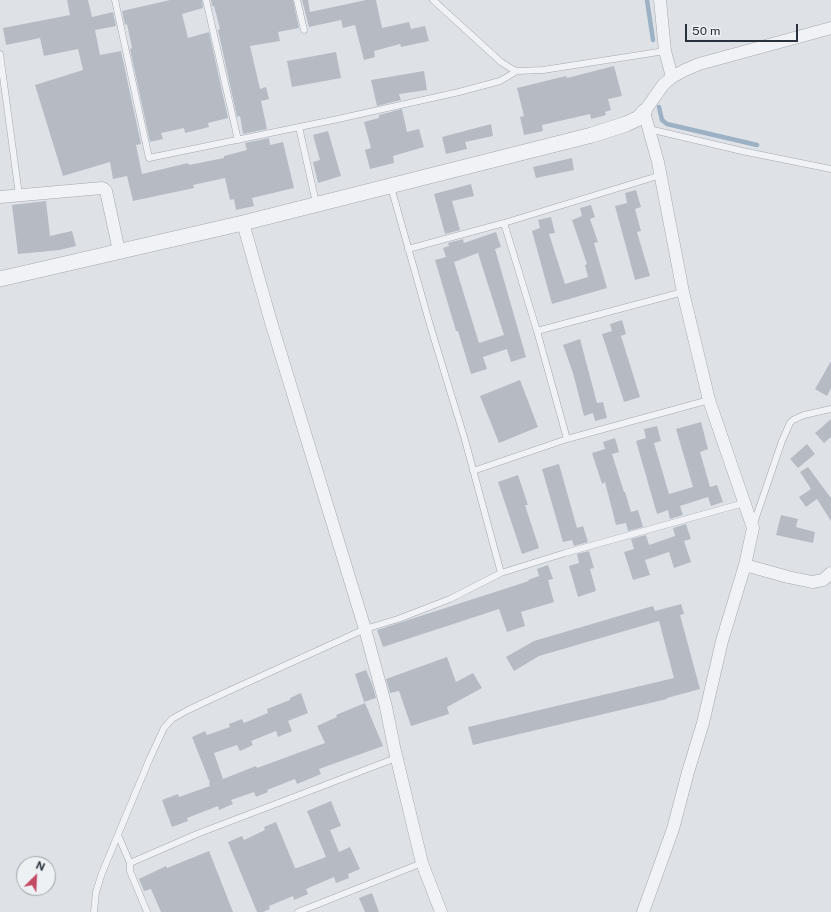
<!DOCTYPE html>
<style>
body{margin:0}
#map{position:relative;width:831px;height:912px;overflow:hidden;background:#dee2e7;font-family:"Public Sans",sans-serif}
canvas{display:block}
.north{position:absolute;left:16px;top:856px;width:40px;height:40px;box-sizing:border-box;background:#edf1f4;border:1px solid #9fa4aa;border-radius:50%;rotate:24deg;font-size:11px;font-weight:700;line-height:16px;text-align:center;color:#29313c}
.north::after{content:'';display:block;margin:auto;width:14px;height:18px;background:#c34c63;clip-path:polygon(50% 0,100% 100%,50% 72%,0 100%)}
.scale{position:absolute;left:685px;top:24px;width:113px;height:18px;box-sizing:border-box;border:2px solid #29313c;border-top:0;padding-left:5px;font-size:12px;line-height:14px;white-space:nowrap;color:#29313c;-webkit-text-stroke:3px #edf1f4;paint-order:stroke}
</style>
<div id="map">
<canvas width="831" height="912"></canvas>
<div class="north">N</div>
<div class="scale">50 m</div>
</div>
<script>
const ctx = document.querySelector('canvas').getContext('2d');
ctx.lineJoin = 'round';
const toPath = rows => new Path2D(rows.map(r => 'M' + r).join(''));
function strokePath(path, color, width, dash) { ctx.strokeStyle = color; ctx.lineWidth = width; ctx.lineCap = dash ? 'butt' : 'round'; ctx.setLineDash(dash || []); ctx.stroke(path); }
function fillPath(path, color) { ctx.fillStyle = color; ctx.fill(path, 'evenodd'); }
const stream = toPath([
 [647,0,653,40],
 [659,107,662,120,667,124,757,145]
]);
const building = toPath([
 [67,0,88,0,92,17,113,12,116,26,95,30,100,55,121,51,141,144,136,145,142,174,188,163,189,165,224,158,224,156,247,150,245,143,269,138,270,145,283,142,294,188,252,198,254,206,236,210,234,199,230,200,225,178,193,185,194,188,133,201,127,176,113,179,110,162,63,176,35,85,83,70,78,49,44,56,40,38,6,45,3,28,70,15],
 [170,0,202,0,203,8,182,14,188,38,209,32,228,118,208,123,209,127,185,133,184,128,161,133,163,139,150,142,130,49,132,48,127,24,125,25,122,11],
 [211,0,293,0,299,28,278,32,280,41,250,46,260,89,266,87,269,99,261,101,267,129,243,134,240,116,237,117,218,30,220,29,214,6,212,6],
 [302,0,308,0,310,12,366,0,376,0,382,28,409,22,411,29,425,26,429,41,401,47,400,44,374,51,375,57,364,60,355,25,343,28,341,20,309,27],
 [336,52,341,78,292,87,287,61],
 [614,66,622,96,608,99,611,110,605,112,606,115,591,119,590,114,542,125,543,131,524,135,520,117,524,116,517,88,566,76,567,78],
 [424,71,427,90,399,94,401,100,377,106,371,80],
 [402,109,407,132,419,129,424,147,393,156,394,163,370,169,365,150,371,148,364,122,379,118,379,115],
 [491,124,493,136,465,142,467,149,446,154,442,137],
 [328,131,341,176,318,183,313,162,320,160,313,135],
 [572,158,574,170,536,178,533,167],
 [471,184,474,196,452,201,460,230,445,234,434,194],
 [636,190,641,207,635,209,641,231,637,232,650,276,635,280,615,206,627,203,625,193],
 [46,201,50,236,72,231,76,246,60,250,18,254,12,205],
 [591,205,595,217,590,219,598,242,594,243,607,288,552,304,532,231,540,228,538,220,551,217,555,233,549,234,565,284,588,277,585,265,587,264,572,220,582,216,580,208],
 [496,232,501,247,495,249,526,357,511,362,507,349,483,357,487,369,471,374,458,331,456,331,435,260,446,257,443,248,449,246,448,243,463,239,464,243],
 [478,253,504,335,479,343,454,262],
 [622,320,626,334,621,336,640,397,624,402,602,334,612,331,610,324],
 [580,339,597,403,603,402,607,418,595,421,593,413,584,416,573,373,563,345],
 [831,361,831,388,827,396,815,389],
 [520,380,538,427,499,443,480,396],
 [831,419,831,437,824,443,815,433],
 [701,422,708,449,700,452,710,487,717,485,723,502,711,506,708,497,680,506,683,515,670,519,668,510,657,514,636,441,646,438,644,429,657,426,661,441,654,443,669,494,693,487,676,429],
 [615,438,619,452,612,454,624,492,625,492,631,512,638,510,643,527,628,531,626,523,616,525,605,482,602,484,592,453,605,449,603,442],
 [807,444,815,454,798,468,790,459],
 [559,464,577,528,583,526,588,542,574,546,572,540,563,542,542,469],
 [808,467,831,498,831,521,817,499,806,507,799,497,811,489,800,472],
 [518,475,528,505,525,505,539,548,522,554,498,482],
 [781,515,798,519,796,527,815,532,813,543,776,535],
 [686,524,691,539,684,541,691,562,674,568,669,552,645,560,650,575,633,580,624,552,634,549,631,539,646,535,649,545,675,536,673,528],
 [589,551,594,568,590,569,596,591,578,597,569,566,579,563,577,554],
 [548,565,553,579,548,580,554,602,521,612,525,626,507,632,499,609,383,647,377,630,529,581,528,580,539,576,537,569],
 [681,604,684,614,680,615,700,689,667,698,667,699,473,745,468,727,674,678,659,621,539,656,514,671,506,657,534,641,653,606,655,611],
 [447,657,456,682,473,673,482,688,447,707,449,714,411,726,399,691,390,693,386,679],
 [366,670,372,684,376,698,364,702,355,674],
 [301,693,308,713,288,721,292,731,278,737,276,731,251,741,253,745,240,751,237,745,214,753,223,779,256,766,257,768,325,743,317,726,337,717,336,715,365,703,383,746,319,769,321,774,297,784,295,779,267,790,268,792,256,797,254,792,231,800,233,804,219,810,218,806,187,818,188,821,172,827,162,800,178,794,179,797,210,786,209,783,210,783,192,737,205,731,207,735,230,727,229,724,242,719,244,723,268,713,267,709,290,700,290,698],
 [331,801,341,826,330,830,339,852,350,847,360,869,348,874,349,878,336,883,334,877,306,889,308,894,294,900,293,896,269,906,270,909,263,912,257,912,228,842,242,836,244,840,265,830,264,827,276,822,295,868,297,868,326,857,307,811],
 [209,851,233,912,161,912,151,889,144,891,139,879,166,866,167,868],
 [372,893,379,912,365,912,359,898]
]);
const service = toPath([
 [115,0,149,158,338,119,459,92,500,81,517,71],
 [206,0,238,140],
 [297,0,304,30],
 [433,0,501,62,512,69,517,71,543,70,665,51],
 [0,54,19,195],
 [299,127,316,203],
 [649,129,742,151,831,169],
 [391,187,430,325,465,440,501,573,565,553,744,503],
 [504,223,537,331,567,439],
 [408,249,504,223,661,175],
 [537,331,683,292],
 [473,471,567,439,709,400],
 [753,526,782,441,790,423,793,420,804,415,831,409],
 [118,835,130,863,130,871,147,912],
 [130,863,197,834,396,758],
 [94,912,96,892,102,873,150,758,164,728,172,719,188,710,220,695,365,629,398,619,450,599,501,573],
 [298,912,422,863]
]);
const minor = toPath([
 [660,0,665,51,672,77],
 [0,197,102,188,104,189,106,191,119,251],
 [243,223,271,322,365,629,386,707,394,747,422,863,441,912],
 [745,565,788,577,812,582,823,580,831,573],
 [643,912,673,829,688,772,703,723,722,641,745,565,753,528,709,400,683,292,658,162,644,112,663,85,672,77,685,70,699,64,831,28]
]);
const tertiary = toPath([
 [0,279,243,223,592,135,626,124,639,118,644,112]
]);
strokePath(stream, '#9cb1c4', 4.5);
fillPath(building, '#b6bbc3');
strokePath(service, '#a4a9b0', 7);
strokePath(minor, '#a4a9b0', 13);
strokePath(tertiary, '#a4a9b0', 16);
strokePath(service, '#f1f2f5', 6);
strokePath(minor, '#f1f2f5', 12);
strokePath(tertiary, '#f1f2f5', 15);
</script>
